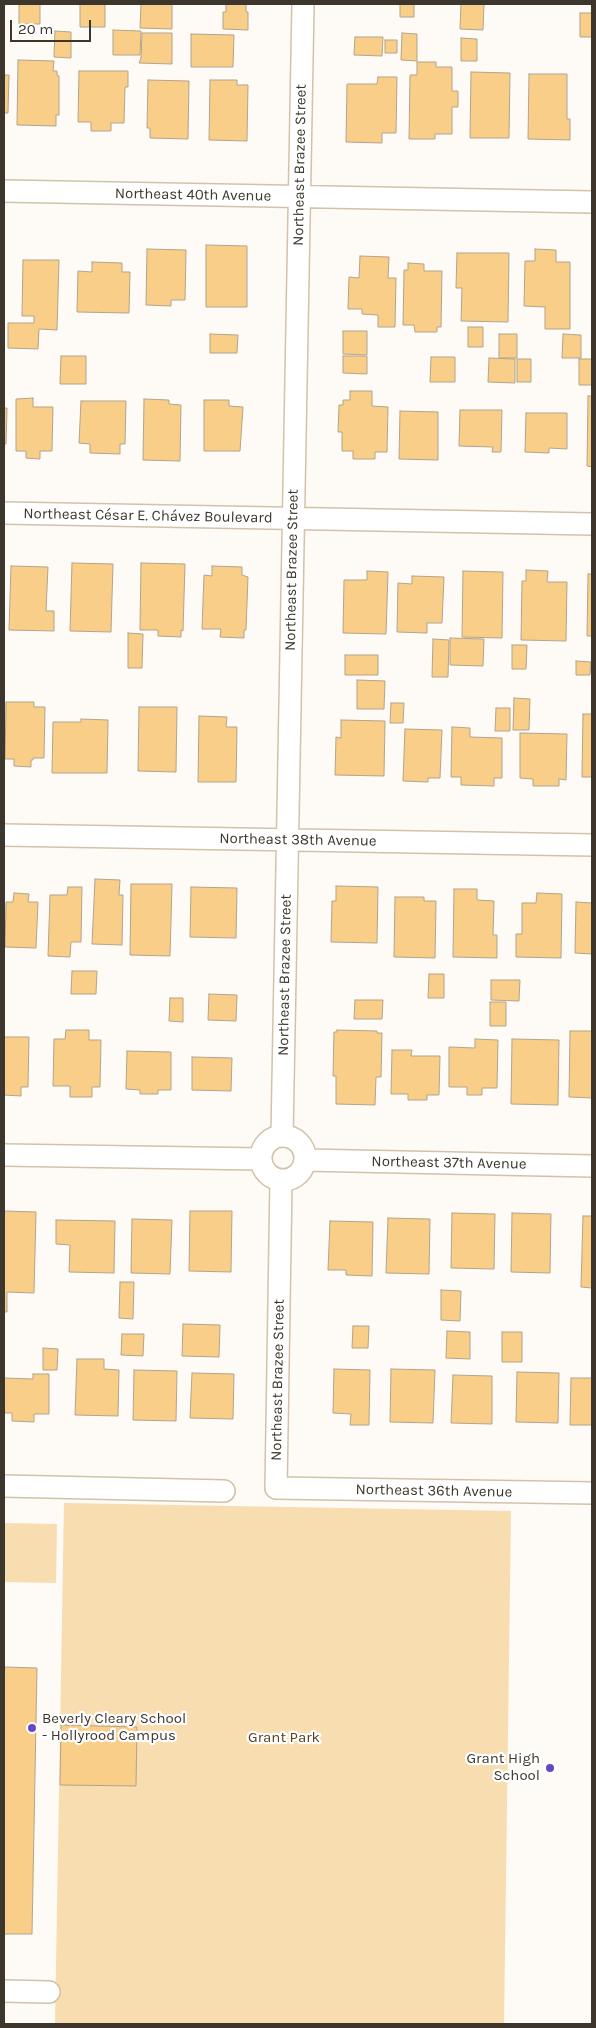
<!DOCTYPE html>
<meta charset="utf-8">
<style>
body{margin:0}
#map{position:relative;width:596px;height:2028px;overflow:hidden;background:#fefaf5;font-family:Karla,sans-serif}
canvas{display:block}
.frame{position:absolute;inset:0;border:5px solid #3c362c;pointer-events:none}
.scale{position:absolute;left:10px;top:20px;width:81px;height:22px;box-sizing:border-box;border:2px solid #3c362c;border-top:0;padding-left:6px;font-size:15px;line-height:18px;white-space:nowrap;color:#3c362c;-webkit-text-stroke:4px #fff;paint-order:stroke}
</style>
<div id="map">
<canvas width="596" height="2028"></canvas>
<div class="frame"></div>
<div class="scale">20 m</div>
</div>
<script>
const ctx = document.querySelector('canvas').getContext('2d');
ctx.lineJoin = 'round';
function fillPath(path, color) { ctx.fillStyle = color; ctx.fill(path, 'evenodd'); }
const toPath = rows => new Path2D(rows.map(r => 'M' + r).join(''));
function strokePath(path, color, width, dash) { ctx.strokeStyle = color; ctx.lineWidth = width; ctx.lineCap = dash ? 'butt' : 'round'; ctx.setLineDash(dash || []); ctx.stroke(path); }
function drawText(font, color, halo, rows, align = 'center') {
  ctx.font = font + ' Karla,sans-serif'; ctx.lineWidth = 4.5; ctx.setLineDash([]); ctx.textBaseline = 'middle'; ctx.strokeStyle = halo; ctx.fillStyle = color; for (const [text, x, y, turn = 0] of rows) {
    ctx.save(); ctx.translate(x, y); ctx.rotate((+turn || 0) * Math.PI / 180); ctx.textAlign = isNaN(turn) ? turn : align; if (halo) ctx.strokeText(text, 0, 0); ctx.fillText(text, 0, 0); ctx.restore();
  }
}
const green = toPath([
 [64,1503,511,1511,504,2024,55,2024],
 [4,1523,57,1524,56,1583,4,1582]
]);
const building = toPath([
 [19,4,40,4,40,24,19,24,19,4],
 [80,4,105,4,105,27,80,27,80,4],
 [141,4,172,4,172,29,140,28,141,4],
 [226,4,246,4,246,12,248,12,248,30,223,29,223,12,226,12,226,4],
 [400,4,414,4,414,17,400,17,400,4],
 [461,4,484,4,483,30,460,29,461,4],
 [580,13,592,13,592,37,580,37,580,13],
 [113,30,141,31,140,55,113,55,113,30],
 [55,31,71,32,71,58,54,57,55,31],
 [142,33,172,33,172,64,139,63,141,58,142,33],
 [402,33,417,34,417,61,401,60,402,33],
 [191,34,234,35,233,67,191,67,191,34],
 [355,37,383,37,382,56,354,55,355,37],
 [461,38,477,39,477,61,461,61,461,38],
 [385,40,397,40,397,53,385,53,385,40],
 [18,60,54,61,53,71,57,71,57,75,59,76,59,115,56,115,56,126,17,125,18,60],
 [417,62,436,62,436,67,452,67,452,91,458,91,458,107,452,107,452,134,435,134,435,139,409,139,410,75,417,75,417,62],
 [79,71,128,71,128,87,125,87,124,123,111,123,111,131,91,131,91,122,78,122,79,71],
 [4,72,5,75,9,75,8,113,4,113,4,124,4,72],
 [471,72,510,73,509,138,470,138,471,72],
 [529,74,567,74,567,119,570,119,570,140,528,139,529,74],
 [378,77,397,77,396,133,382,133,382,143,346,142,347,84,377,84,378,77],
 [148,80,189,81,188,139,150,138,150,128,147,128,148,80],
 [210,80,237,80,237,85,248,85,247,141,209,140,210,80],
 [206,245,247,246,247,307,206,307,206,245],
 [147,249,186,250,185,300,171,300,171,306,146,305,147,249],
 [535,249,556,250,556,262,570,262,570,329,545,329,545,307,524,306,525,261,535,261,535,249],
 [457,253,509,253,508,322,461,321,462,288,456,288,457,253],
 [360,256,389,257,388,278,396,278,395,327,378,327,378,315,362,314,362,309,348,309,349,277,359,278,360,256],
 [23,260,59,260,57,330,39,329,38,349,8,348,8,323,34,323,34,316,22,316,23,260],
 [92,262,122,263,122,272,130,272,129,313,77,312,78,271,92,272,92,262],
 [408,263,424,264,424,271,442,271,441,327,437,327,437,332,415,332,414,325,403,325,404,270,408,270,408,263],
 [468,327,483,327,483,347,468,347,468,327],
 [343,331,367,331,367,355,343,354,343,331],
 [210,334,238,335,237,353,210,353,210,334],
 [499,334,517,334,517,358,499,358,499,334],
 [563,334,581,335,581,358,562,358,563,334],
 [61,356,86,356,86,384,60,384,61,356],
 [343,356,367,356,367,374,343,373,343,356],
 [431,357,455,357,455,382,430,382,431,357],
 [489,358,515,359,515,383,488,382,489,358],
 [517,359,531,359,531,382,517,382,517,359],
 [579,359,592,359,592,385,579,385,579,359],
 [350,391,372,391,372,406,388,407,387,452,375,452,375,459,353,459,353,451,342,451,342,432,338,432,339,405,343,405,343,400,350,400,350,391],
 [588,396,592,396,592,467,587,466,588,396],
 [33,398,33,407,53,407,52,451,40,451,40,459,26,458,26,451,16,451,16,399,33,398],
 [144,399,169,400,169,404,181,405,180,461,143,460,144,399],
 [204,400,229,400,229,406,243,407,240,451,204,451,204,400],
 [81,401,126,401,125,444,120,444,120,454,90,453,90,444,79,443,81,401],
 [4,408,7,408,6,444,4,444,4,408],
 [460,410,502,410,501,452,492,452,493,447,459,446,460,410],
 [400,411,438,412,438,460,399,459,400,411],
 [526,413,567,413,567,449,549,448,549,453,525,452,526,413],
 [72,563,113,564,111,632,70,631,72,563],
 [141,563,185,564,183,631,181,630,181,637,158,636,158,630,140,630,141,563],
 [11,566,48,567,46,611,54,611,54,631,9,630,11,566],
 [212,566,242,567,242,575,248,577,246,630,244,630,244,638,220,637,221,629,202,629,204,575,212,576,212,566],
 [526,570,548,571,547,582,567,582,566,641,521,640,522,581,526,581,526,570],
 [367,571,388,572,386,634,343,633,344,580,367,580,367,571],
 [463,571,503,572,502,638,462,637,463,571],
 [588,574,592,574,592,636,587,636,588,574],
 [412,576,444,577,442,623,427,623,427,633,397,632,398,583,412,584,412,576],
 [128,633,143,634,142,668,128,668,128,633],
 [450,638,484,639,483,666,450,665,450,638],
 [433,639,449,640,448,677,432,677,433,639],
 [512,645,527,645,526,669,512,669,512,645],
 [345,655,378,655,378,675,345,675,345,655],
 [576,661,591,662,590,675,576,675,576,661],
 [357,680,385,681,384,709,357,709,357,680],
 [514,698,530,699,529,730,513,730,514,698],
 [6,702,34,702,34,707,45,707,44,758,33,758,33,760,31,760,31,767,14,766,14,759,5,759,6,702],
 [391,703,404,703,403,723,390,723,391,703],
 [139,707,177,707,176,772,138,771,139,707],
 [496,708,510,708,510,731,495,731,496,708],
 [583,714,592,714,592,777,582,777,583,714],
 [199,716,227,717,226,727,237,727,236,782,198,782,199,716],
 [81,719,108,720,107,773,52,773,53,722,81,722,81,719],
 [341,720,385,721,384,776,335,775,336,737,341,738,341,720],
 [452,727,470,728,470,737,502,738,502,778,494,778,494,786,461,785,461,777,451,777,452,727],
 [405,729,442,730,440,778,428,778,428,782,403,781,405,729],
 [520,733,567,734,566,780,559,779,559,786,533,786,533,779,520,778,520,733],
 [95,879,120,880,119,895,123,895,122,945,92,944,95,879],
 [131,884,172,884,170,956,130,955,131,884],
 [336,886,378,887,377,943,331,942,332,901,336,901,336,886],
 [68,887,82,887,81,942,71,942,70,957,48,956,50,895,67,895,68,887],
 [191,887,237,888,236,938,190,937,191,887],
 [454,889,477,889,477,900,494,901,493,935,497,935,497,958,453,957,454,889],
 [14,893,29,894,28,902,38,902,36,948,5,947,6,902,13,902,14,893],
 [537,893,562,894,561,958,516,957,516,934,522,934,522,903,536,903,537,893],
 [395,897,424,897,424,901,436,901,435,958,394,957,395,897],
 [576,902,592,903,592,954,575,953,576,902],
 [72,971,97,971,96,994,71,994,72,971],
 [429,974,444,974,444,998,428,998,429,974],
 [491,980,520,980,519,1001,491,1000,491,980],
 [209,994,237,995,236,1021,208,1020,209,994],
 [170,998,183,998,183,1022,169,1021,170,998],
 [355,1000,383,1000,382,1019,354,1019,355,1000],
 [490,1002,506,1002,506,1026,490,1026,490,1002],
 [66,1030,89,1030,89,1040,101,1040,100,1087,92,1087,92,1097,70,1097,70,1086,53,1086,54,1039,65,1039,66,1030],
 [337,1030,377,1031,377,1033,382,1033,381,1077,376,1077,375,1105,336,1104,336,1076,333,1076,334,1032,337,1032,337,1030],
 [570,1031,592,1031,592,1098,569,1097,570,1031],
 [4,1037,29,1037,28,1087,21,1087,21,1096,4,1095,4,1037],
 [475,1039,498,1040,497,1088,482,1088,482,1095,467,1095,467,1087,449,1087,449,1047,475,1048,475,1039],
 [512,1039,559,1040,558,1105,511,1104,512,1039],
 [392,1050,412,1050,411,1056,440,1056,439,1095,427,1095,427,1100,408,1100,408,1094,391,1094,392,1050],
 [127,1051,171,1052,171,1090,158,1090,158,1094,140,1094,140,1090,126,1089,127,1051],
 [192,1057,232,1058,231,1091,192,1090,192,1057],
 [4,1211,36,1212,34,1293,7,1292,7,1312,4,1312,4,1211],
 [190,1211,232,1211,231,1272,189,1271,190,1211],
 [452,1213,495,1214,494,1269,451,1268,452,1213],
 [512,1213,551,1214,550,1273,511,1272,512,1213],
 [583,1216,592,1216,592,1288,581,1287,583,1216],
 [388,1218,430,1219,429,1274,386,1273,388,1218],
 [132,1219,172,1220,170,1274,131,1273,132,1219],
 [56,1220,115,1221,114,1273,69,1272,70,1245,56,1244,56,1220],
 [330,1221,373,1222,372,1276,346,1275,346,1270,328,1270,330,1221],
 [120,1282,134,1282,133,1319,119,1318,120,1282],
 [441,1290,461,1291,460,1321,441,1320,441,1290],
 [183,1324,220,1325,219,1357,182,1356,183,1324],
 [353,1326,369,1326,368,1348,352,1348,353,1326],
 [447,1331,470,1332,470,1359,446,1358,447,1331],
 [502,1332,522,1332,522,1362,502,1362,502,1332],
 [122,1334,144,1334,143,1356,121,1355,122,1334],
 [43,1348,58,1349,57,1370,43,1370,43,1348],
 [77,1359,104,1359,104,1369,119,1370,118,1416,75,1415,77,1359],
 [334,1369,370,1370,369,1425,350,1425,351,1414,333,1413,334,1369],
 [391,1369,435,1370,433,1423,390,1422,391,1369],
 [134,1370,177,1371,176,1421,133,1420,134,1370],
 [517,1372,559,1373,558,1423,516,1422,517,1372],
 [192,1373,234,1374,233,1419,190,1418,192,1373],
 [33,1374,49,1374,49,1414,34,1414,34,1422,12,1421,12,1413,4,1413,4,1378,33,1379,33,1374],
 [453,1375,492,1376,492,1424,451,1423,453,1375],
 [571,1378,592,1378,592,1425,570,1425,571,1378],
 [4,1667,37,1668,32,1934,4,1934,4,1667],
 [61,1725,137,1727,136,1786,60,1785,61,1725]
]);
const minor = toPath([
 [4,191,592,202],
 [4,513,592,524],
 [4,835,592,845],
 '261 1158a22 22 0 1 1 44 0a22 22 0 1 1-44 0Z',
 [282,1136,303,4],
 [4,1155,260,1159],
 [305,1160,592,1166],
 [281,1181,276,1488,592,1493],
 [4,1486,224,1491],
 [4,1991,49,1992]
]);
const markers = [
 [32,1728,5,"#6548c1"],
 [550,1768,5,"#6548c1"]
];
const streetNames = [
 ["Northeast Brazee Street",300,165,-89],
 ["Northeast 40th Avenue",193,195,1],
 ["Northeast César E. Chávez Boulevard",148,516,1],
 ["Northeast Brazee Street",292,570,-89],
 ["Northeast 38th Avenue",298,840,1],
 ["Northeast Brazee Street",285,975,-89],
 ["Northeast 37th Avenue",449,1163,1],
 ["Northeast Brazee Street",278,1380,-89],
 ["Northeast 36th Avenue",434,1491,1]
];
const poiNames = [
 ["Beverly Cleary School",42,1719],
 ["- Hollyrood Campus",42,1736],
 ["Grant High",540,1759,"right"],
 ["School",540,1776,"right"]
];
const parkNames = [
 ["Grant Park",284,1738]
];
fillPath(green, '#f8ddb1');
fillPath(building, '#f8ce89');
strokePath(building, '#b3a48b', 1);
strokePath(minor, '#d2c2a9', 24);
strokePath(minor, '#fff', 21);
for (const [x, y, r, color] of markers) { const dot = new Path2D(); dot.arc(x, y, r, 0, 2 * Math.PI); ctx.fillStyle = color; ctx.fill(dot); strokePath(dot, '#fff', 2); }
drawText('15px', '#3c362c', '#fff', streetNames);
drawText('15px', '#3c362c', '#fff', poiNames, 'left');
drawText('15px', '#56401a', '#fff', parkNames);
</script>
